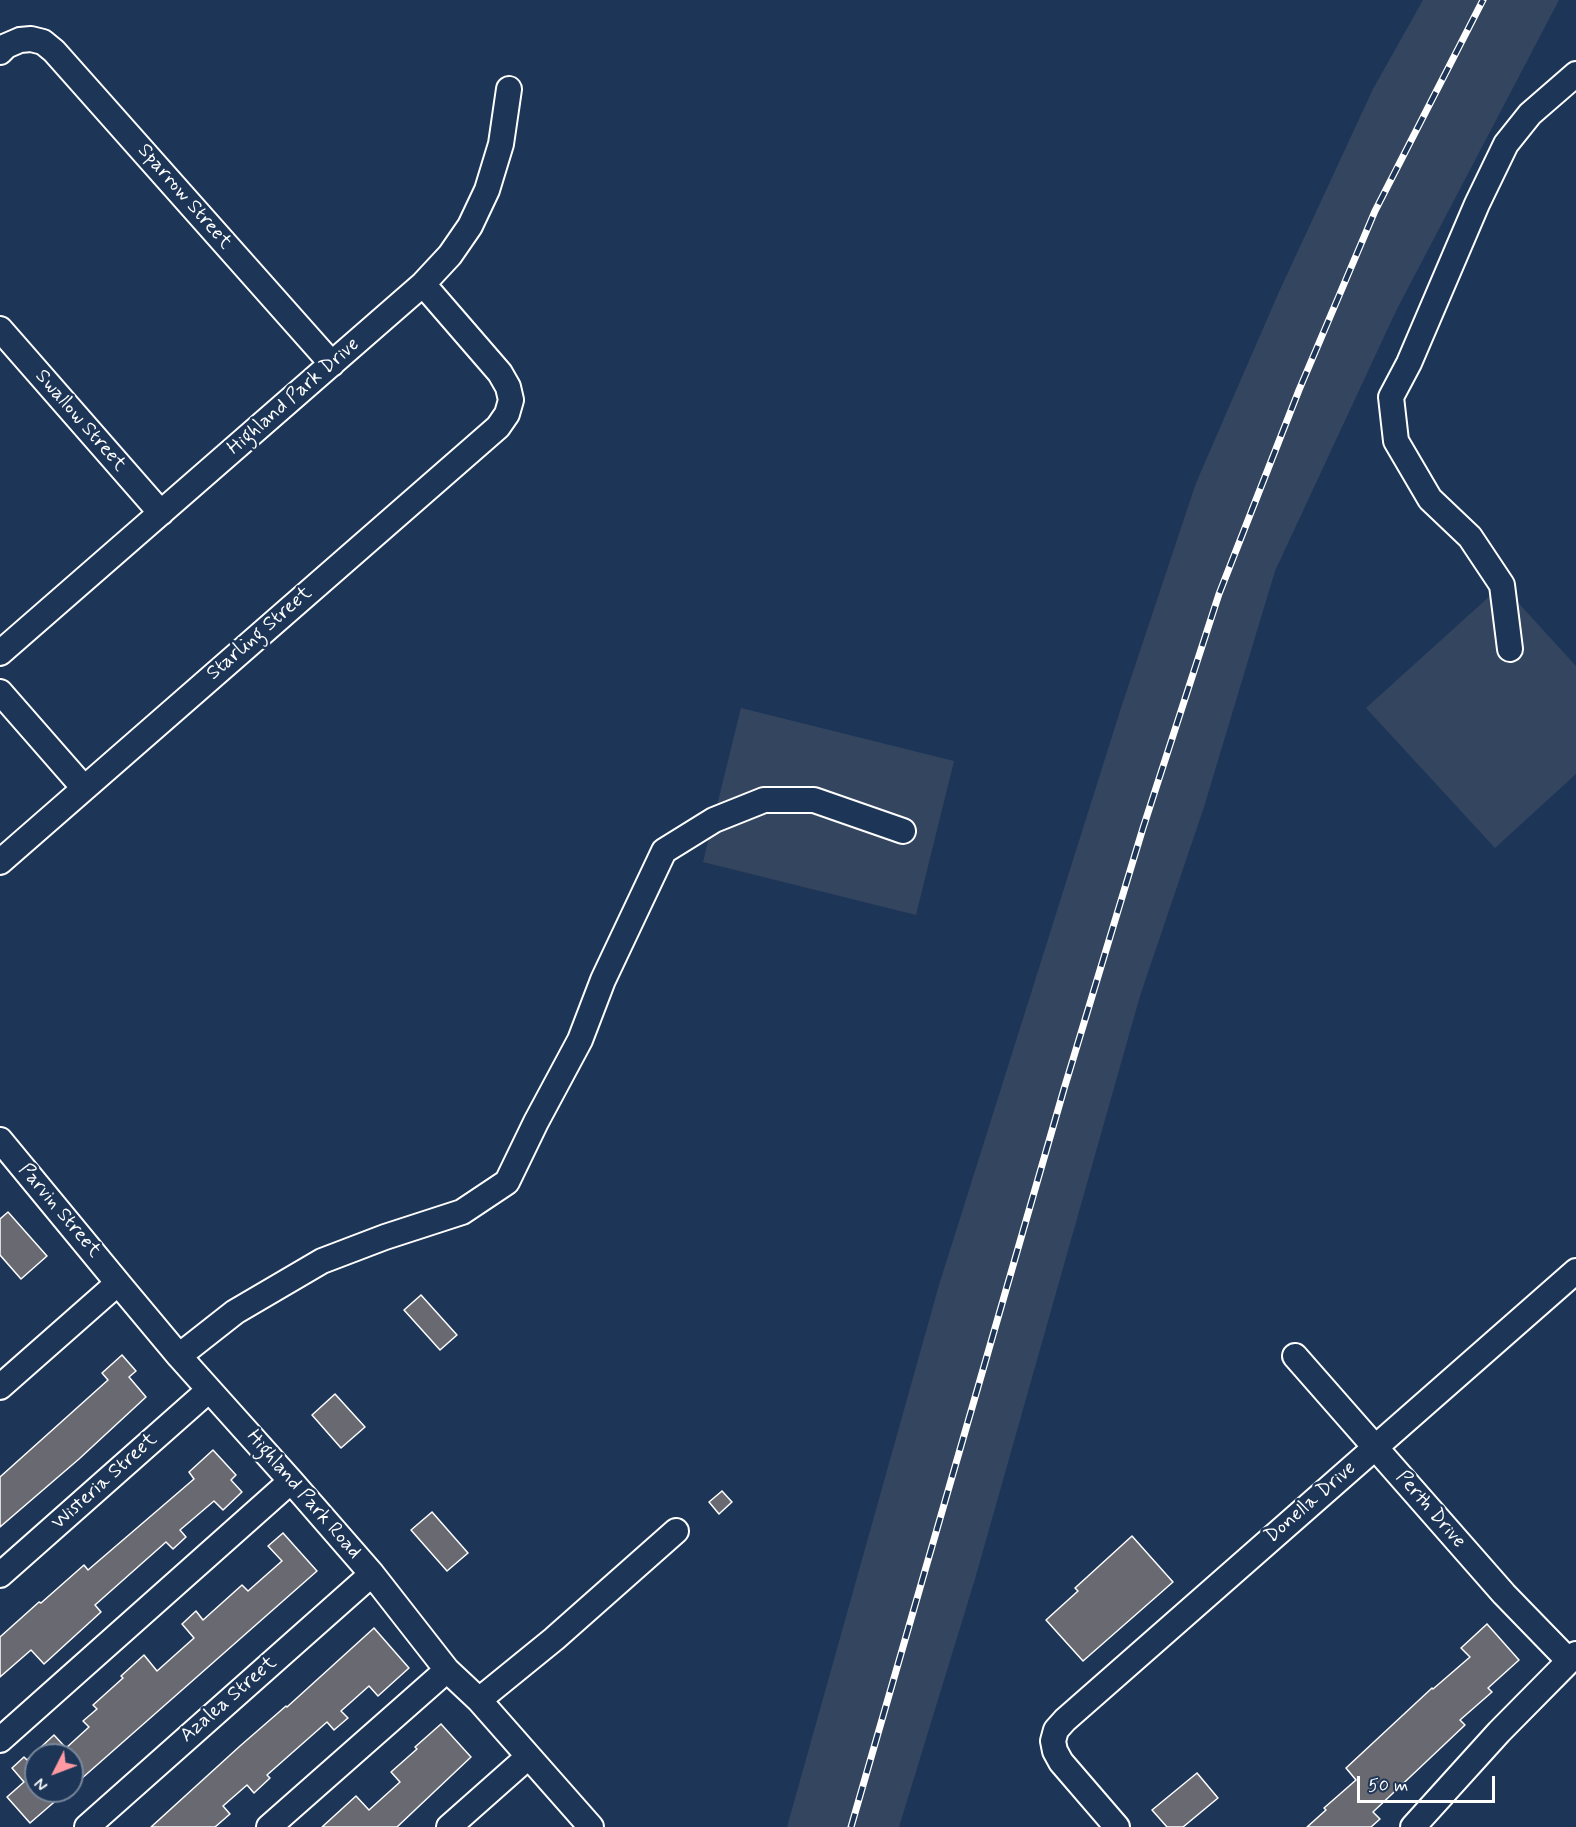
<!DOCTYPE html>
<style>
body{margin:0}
#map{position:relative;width:1576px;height:1827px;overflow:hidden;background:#1d3557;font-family:Mynerve,sans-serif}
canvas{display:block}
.north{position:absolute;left:24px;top:1743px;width:60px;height:60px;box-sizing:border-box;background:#1d3557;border:2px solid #77869a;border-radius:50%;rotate:228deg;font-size:16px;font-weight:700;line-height:24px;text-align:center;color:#fff}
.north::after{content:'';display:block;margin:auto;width:21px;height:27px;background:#ff9aa2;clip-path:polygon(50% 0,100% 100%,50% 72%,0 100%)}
.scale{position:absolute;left:1357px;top:1776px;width:138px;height:27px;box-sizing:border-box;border:3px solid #fff;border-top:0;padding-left:8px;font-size:18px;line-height:21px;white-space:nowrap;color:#fff;-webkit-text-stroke:4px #1d3557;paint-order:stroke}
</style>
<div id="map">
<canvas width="1576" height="1827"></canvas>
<div class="north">N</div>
<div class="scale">50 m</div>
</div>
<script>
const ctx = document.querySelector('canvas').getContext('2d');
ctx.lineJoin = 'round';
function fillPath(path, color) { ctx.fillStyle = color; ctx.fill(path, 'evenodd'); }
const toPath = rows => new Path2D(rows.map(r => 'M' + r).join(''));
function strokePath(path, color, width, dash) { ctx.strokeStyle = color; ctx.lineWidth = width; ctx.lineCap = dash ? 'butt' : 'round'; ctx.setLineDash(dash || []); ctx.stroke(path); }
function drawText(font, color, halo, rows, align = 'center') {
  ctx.font = font + ' Mynerve,sans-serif'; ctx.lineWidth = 5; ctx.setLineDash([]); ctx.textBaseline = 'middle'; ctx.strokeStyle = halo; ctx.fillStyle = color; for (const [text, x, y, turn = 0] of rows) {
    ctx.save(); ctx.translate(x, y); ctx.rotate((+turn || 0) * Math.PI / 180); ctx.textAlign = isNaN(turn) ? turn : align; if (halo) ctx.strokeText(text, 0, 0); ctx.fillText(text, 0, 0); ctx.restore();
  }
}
const built = toPath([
 [1423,0,1559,0,1396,311,1275,571,1204,807,1140,996,975,1579,899,1827,787,1827,939,1285,1120,711,1196,483,1278,294,1373,89],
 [1502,585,1576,666,1576,774,1495,848,1366,708],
 [741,708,954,761,916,915,703,862]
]);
const building = toPath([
 [8,1212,47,1256,21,1279,0,1255,0,1219,8,1212],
 [421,1295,457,1335,440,1350,404,1310,421,1295],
 [122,1355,136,1371,129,1377,146,1397,79,1459,0,1527,0,1477,108,1380,102,1373,122,1355],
 [335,1394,365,1427,341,1448,312,1415,335,1394],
 [213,1450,236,1475,231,1480,242,1492,223,1510,214,1501,180,1530,186,1537,173,1549,166,1542,95,1605,101,1612,44,1664,31,1650,0,1677,0,1637,39,1602,41,1603,84,1565,88,1570,194,1479,189,1472,213,1450],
 [722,1491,732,1502,719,1514,709,1502,722,1491],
 [432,1512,468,1553,447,1571,411,1530,432,1512],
 [283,1533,317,1571,72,1787,72,1755,36,1755,36,1791,67,1791,30,1823,7,1797,24,1782,12,1768,24,1757,27,1760,54,1735,66,1748,89,1727,83,1721,97,1709,93,1705,123,1678,121,1676,144,1655,157,1671,194,1638,182,1624,196,1611,203,1620,242,1585,248,1591,282,1561,268,1546,283,1533],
 [1132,1536,1173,1582,1083,1661,1046,1620,1078,1591,1075,1588,1132,1536],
 [1487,1624,1519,1660,1488,1688,1492,1692,1460,1720,1465,1725,1373,1812,1380,1819,1371,1827,1307,1827,1326,1810,1324,1808,1356,1780,1346,1768,1432,1688,1433,1689,1470,1657,1461,1648,1487,1624],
 [374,1628,409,1668,378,1696,369,1686,341,1711,348,1718,334,1730,327,1722,267,1775,270,1778,254,1793,247,1785,223,1806,230,1814,215,1827,151,1827,240,1746,286,1706,287,1707,374,1628],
 [441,1724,471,1757,397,1827,322,1827,356,1796,369,1810,400,1782,391,1772,417,1749,415,1747,441,1724],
 [1197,1773,1218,1798,1183,1827,1167,1827,1152,1810,1197,1773]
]);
const minor = toPath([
 [0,52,6,46,20,40,31,39,43,42,54,51,332,364],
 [0,329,161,513],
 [1510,649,1502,585,1470,537,1430,499,1396,441,1391,397,1409,363,1477,204,1506,144,1530,114,1576,74],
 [0,653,423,284,450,255,470,226,487,190,501,144,509,89],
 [0,692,84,788],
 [0,862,498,427,507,414,511,400,508,387,500,373,423,284],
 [0,1140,118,1283],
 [179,1356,235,1312,322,1261,385,1237,462,1212,507,1182,536,1122,580,1040,603,980,664,851,714,820,764,800,814,800,903,831],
 [1295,1356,1504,1594,1569,1661],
 [0,1387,118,1283,179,1356,291,1481,372,1574,447,1670,479,1700,591,1827],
 [0,1575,209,1390],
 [479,1700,554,1639,676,1531],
 [0,1740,291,1481],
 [87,1827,372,1574],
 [269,1827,447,1670],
 [449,1827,528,1757],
 [1117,1827,1061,1762,1055,1751,1053,1741,1056,1730,1065,1720,1576,1271],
 [1413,1827,1499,1732,1576,1654]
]);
const rail = toPath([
 [851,1827,1064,1089,1143,828,1219,594,1299,390,1375,211,1483,0]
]);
const streetNames = [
 ["Sparrow Street",184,197,49],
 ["Highland Park Drive",294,397,-41],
 ["Swallow Street",80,421,49],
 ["Starling Street",260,634,-41],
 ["Parvin Street",59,1211,50],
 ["Wisteria Street",105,1482,-42],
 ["Highland Park Road",303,1495,49],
 ["Donella Drive",1311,1503,-41],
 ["Perth Drive",1430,1510,49],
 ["Azalea Street",229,1700,-41]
];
fillPath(built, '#34455f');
fillPath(building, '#686971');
strokePath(building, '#fff', 1.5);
strokePath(minor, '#fff', 28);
strokePath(minor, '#1d3557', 24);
strokePath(rail, '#fff', 7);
strokePath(rail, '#1d3557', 4.5, [14]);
drawText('20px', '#fff', '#1d3557', streetNames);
</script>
